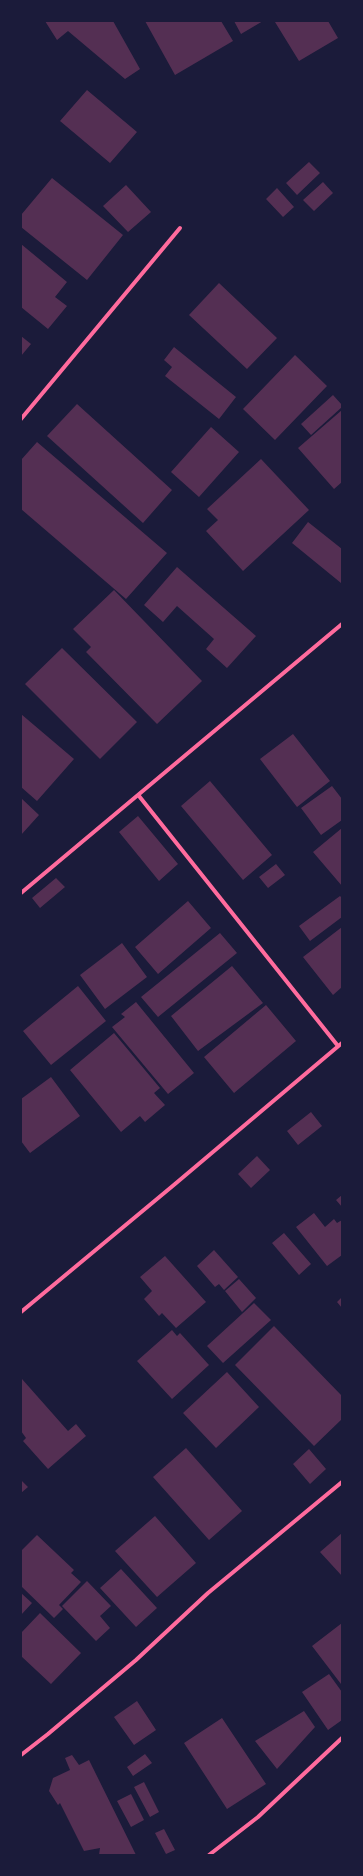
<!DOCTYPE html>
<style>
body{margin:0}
#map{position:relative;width:363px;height:1876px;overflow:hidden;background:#1b1b3a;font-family:Lato,sans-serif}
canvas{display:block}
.frame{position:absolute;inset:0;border:22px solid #1b1b3a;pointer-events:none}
</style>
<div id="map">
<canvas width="363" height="1876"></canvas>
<div class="frame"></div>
</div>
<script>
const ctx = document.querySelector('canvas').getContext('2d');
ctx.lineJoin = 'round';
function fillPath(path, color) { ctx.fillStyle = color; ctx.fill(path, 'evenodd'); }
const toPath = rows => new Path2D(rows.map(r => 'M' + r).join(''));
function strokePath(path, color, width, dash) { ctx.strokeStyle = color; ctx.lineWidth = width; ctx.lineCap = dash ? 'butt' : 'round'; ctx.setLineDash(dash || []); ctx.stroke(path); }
const building = toPath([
 [45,21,113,21,140,69,125,79,68,31,57,40],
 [145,21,221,21,233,41,175,75],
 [234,21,263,21,241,34],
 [277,21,328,21,338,38,299,61,275,22],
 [87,90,137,132,110,163,60,121],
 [309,162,320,173,297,195,286,183],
 [52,178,123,235,87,280,21,227,21,215],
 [323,182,333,193,314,211,303,200],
 [126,185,151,212,128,232,103,206],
 [277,188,294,207,283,217,266,199],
 [21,244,67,282,55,297,67,306,48,329,21,307],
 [219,283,277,338,247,369,189,315],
 [21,336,31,344,21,356],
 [174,347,236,397,219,419,165,376,172,367,164,360],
 [295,355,327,386,275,440,243,409],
 [333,395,342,405,342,407,311,435,301,424],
 [77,404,172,490,143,523,47,436],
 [342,410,342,482,334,489,298,448],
 [211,427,239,452,199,497,171,472],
 [37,442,167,553,126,599,21,509,21,460],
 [261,459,309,510,243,571,206,531,218,520,207,509],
 [308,522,342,549,341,583,292,543],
 [177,567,256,636,227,668,206,649,214,639,177,606,163,622,144,605],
 [114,590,202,681,157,724,86,652,91,647,73,629],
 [62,648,137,722,100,759,25,684],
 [21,714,74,759,37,801,21,787],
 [293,734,330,781,297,807,260,759],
 [210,781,272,855,243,880,181,806],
 [332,786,342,799,342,820,321,835,301,808],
 [21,798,39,815,21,835],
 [138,816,178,864,159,881,119,832],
 [342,828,342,886,313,852],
 [276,864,285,875,268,888,259,877],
 [56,878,65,887,40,908,32,898],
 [340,896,342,898,342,917,310,941,299,926],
 [188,901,211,928,158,974,135,947],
 [342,927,342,987,333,995,303,957],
 [220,933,237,953,158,1017,141,997],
 [122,943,147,977,105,1009,80,975],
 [232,966,263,1003,198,1051,171,1016],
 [78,986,106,1021,51,1065,23,1031],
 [136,1002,194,1073,168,1094,112,1027,125,1017,121,1014],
 [266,1005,296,1041,234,1093,204,1057],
 [114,1033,160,1088,154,1093,165,1105,145,1122,140,1116,121,1132,70,1070],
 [51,1077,80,1116,30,1153,21,1141,21,1099],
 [311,1112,322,1126,298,1145,287,1131],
 [257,1156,270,1170,251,1188,238,1174],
 [342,1195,342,1207,336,1200],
 [314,1213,325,1227,334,1219,337,1223,342,1220,342,1255,327,1266,296,1227],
 [284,1233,311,1264,299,1275,272,1243],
 [214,1250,238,1277,224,1290,219,1284,215,1287,197,1266],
 [165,1256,206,1302,176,1328,162,1313,159,1316,144,1299,152,1291,140,1277],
 [239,1279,256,1298,242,1312,225,1291],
 [342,1297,342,1308,337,1302],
 [254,1303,271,1320,223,1363,207,1346],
 [274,1326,342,1396,342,1419,314,1446,235,1365],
 [172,1330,177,1336,180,1333,209,1365,172,1399,137,1361],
 [227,1372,259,1407,216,1448,183,1413],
 [22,1379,68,1431,76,1424,86,1436,48,1469,23,1441,26,1438,21,1431],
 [186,1448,242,1511,209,1540,153,1477],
 [309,1449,326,1469,310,1484,293,1464],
 [21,1480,28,1487,21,1493],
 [155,1516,196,1563,157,1597,115,1551],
 [342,1533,342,1576,320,1552],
 [37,1535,74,1570,71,1573,81,1582,59,1605,63,1609,54,1618,21,1586,21,1551],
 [121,1569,157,1608,136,1627,100,1588],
 [87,1581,111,1606,100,1616,110,1628,96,1641,62,1606],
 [21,1593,32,1603,21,1615],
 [40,1613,81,1653,51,1684,21,1656,21,1633],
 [342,1623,342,1683,341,1684,312,1646],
 [329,1674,342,1692,342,1720,328,1730,302,1692],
 [137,1701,156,1730,134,1745,114,1717],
 [304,1711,315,1727,277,1769,255,1741],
 [222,1718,266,1784,227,1809,184,1743],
 [145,1754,152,1763,133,1776,127,1767],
 [72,1755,79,1765,89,1760,136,1855,99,1855,100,1848,84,1851,60,1803,58,1805,49,1791,53,1778,70,1770,65,1758],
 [144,1782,159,1812,150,1817,134,1787],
 [131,1794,144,1820,131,1827,117,1801],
 [164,1829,175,1850,166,1854,155,1833]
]);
const minor = toPath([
 [21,419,180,228],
 [139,796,338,1046],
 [21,893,342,624],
 [21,1312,175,1184,342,1043],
 [21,1755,48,1734,136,1660,208,1593,342,1482],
 [209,1855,258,1817,342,1738]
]);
fillPath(building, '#542f53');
strokePath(minor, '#ff6b9d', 4);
</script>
